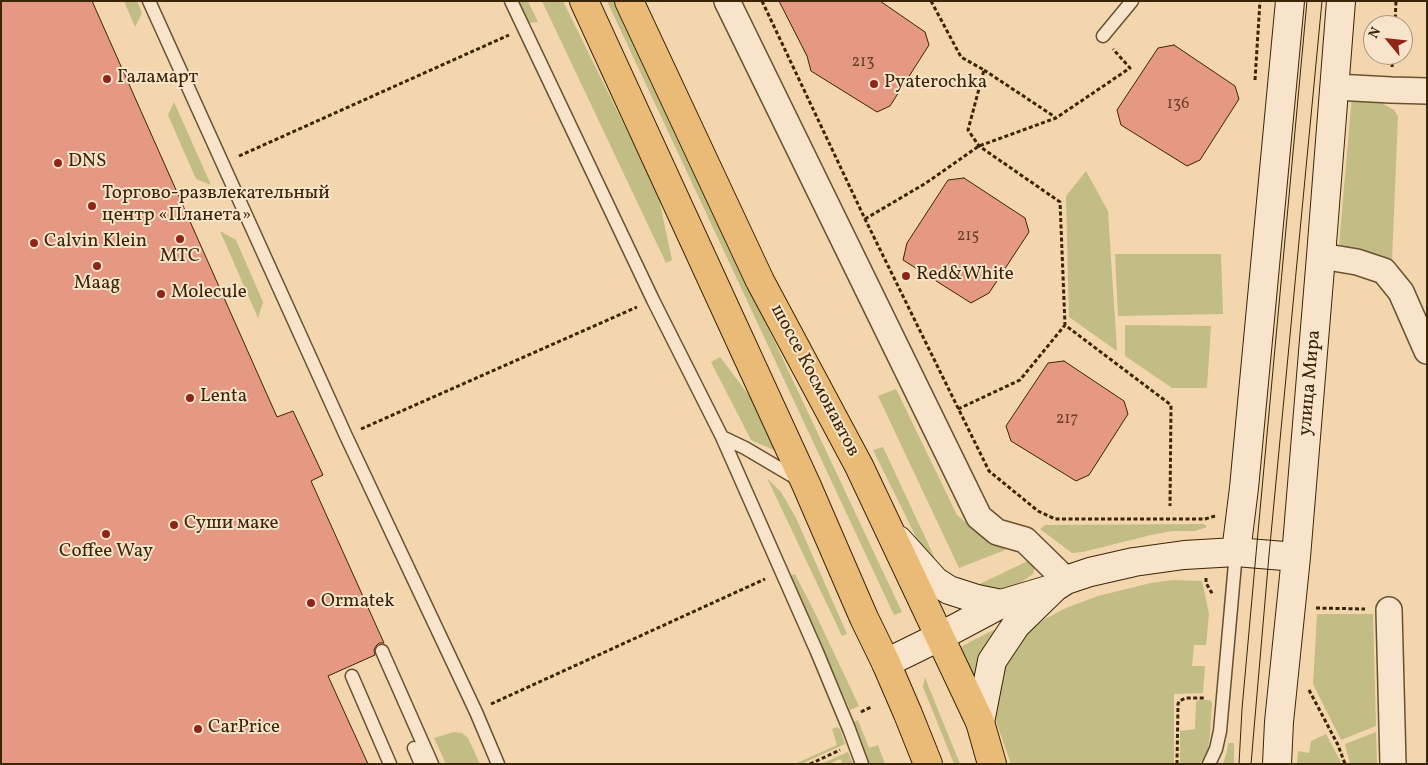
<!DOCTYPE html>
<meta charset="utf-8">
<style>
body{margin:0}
#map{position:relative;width:1428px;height:765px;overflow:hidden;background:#f3d6ad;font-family:Vollkorn,serif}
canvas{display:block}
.frame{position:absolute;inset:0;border:2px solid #3a2505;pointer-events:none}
.north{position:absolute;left:1363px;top:15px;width:50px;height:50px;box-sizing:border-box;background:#f7e4ca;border:1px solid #ab987b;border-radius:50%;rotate:298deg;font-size:14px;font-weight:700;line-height:20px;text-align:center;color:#3a2505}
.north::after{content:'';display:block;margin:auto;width:18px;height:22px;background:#8f2418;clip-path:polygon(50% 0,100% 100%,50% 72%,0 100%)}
</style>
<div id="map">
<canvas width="1428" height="765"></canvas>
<div class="frame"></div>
<div class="north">N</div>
</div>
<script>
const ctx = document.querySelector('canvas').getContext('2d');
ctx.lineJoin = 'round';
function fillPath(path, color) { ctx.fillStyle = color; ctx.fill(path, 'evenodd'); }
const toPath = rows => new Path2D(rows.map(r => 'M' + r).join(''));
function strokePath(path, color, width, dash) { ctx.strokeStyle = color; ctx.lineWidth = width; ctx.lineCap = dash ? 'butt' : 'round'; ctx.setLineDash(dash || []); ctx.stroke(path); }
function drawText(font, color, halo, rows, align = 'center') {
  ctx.font = font + ' Vollkorn,serif'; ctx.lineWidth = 4; ctx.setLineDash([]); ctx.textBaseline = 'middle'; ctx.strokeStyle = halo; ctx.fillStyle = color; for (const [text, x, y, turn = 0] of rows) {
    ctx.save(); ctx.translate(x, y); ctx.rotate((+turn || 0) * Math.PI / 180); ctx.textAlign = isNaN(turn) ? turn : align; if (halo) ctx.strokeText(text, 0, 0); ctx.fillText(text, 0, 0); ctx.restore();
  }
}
const green = toPath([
 [124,1,137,1,142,13,135,27],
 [518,1,528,1,538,22,528,23],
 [542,1,563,1,658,194,672,260,666,263],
 [607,1,614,1,902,612,894,615],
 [1352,95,1376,100,1394,110,1398,116,1392,261,1378,255,1339,246],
 [174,102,211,185,196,179,168,115],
 [1086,171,1108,211,1117,351,1069,317,1066,196],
 [220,231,236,240,263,302,258,318],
 [1115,254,1221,254,1223,314,1118,316],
 [1125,325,1211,326,1207,388,1172,388,1125,356],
 [720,357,763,414,778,452,751,440,711,362],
 [896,389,957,515,980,534,1008,540,1005,550,959,568,878,396],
 [883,447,939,567,926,557,873,450],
 [767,478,781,492,796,518,847,634,842,636],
 [1204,524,1207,527,1195,531,1173,531,1151,535,1083,552,1072,553,1040,529,1045,525],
 [1032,559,1035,566,1033,574,1023,581,1003,590,987,591,969,589],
 [795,574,815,613,859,706,850,710,790,576],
 [1173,580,1202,581,1209,614,1206,645,1194,645,1192,666,1205,666,1203,693,1174,694,1174,764,1011,764,997,724,994,711,1000,672,1027,632,1045,619,1066,608,1098,596,1151,583],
 [1317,614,1373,614,1376,726,1341,740,1313,684],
 [996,629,997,633,975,689,958,648],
 [925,677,928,685,960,764,954,764,925,692,923,687],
 [1198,700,1210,700,1212,703,1210,734,1208,749,1200,764,1180,764,1180,731,1195,729,1196,702],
 [858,720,869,748,878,745,885,764,869,764,854,722],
 [837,727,840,729,845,744,801,764,795,764,837,745,832,729],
 [454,732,462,733,468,738,480,764,446,764,434,738],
 [1376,732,1377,764,1350,764,1345,744],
 [1326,734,1342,764,1297,764,1298,751,1309,753,1311,741],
 [1228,743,1234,743,1234,764,1223,764,1227,751],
 [848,752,853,764,843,764,840,759,829,764,821,764]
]);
const building = toPath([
 [1,1,92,1,277,417,293,411,323,475,311,481,384,643,379,643,376,646,374,650,375,655,328,676,368,764,1,764,1,1],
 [779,1,880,1,925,32,929,45,890,106,877,112,811,71,807,56,779,1],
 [1174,45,1235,86,1239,99,1200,160,1187,166,1121,125,1117,110,1158,48,1174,45],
 [964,178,1025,218,1029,232,989,293,971,303,903,260,907,243,948,180,964,178],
 [1064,361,1124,401,1128,414,1089,475,1076,481,1011,441,1006,426,1048,363,1064,361]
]);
const path = toPath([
 [762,1,865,219,989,471,1038,511,1055,519,1205,519,1215,516],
 [931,1,961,57,984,70,968,130,979,146,1060,202,1065,325,1171,405,1170,506],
 [1395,25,1396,1],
 [1392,67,1393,55],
 [984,70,1055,117],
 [1255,80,1260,1],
 [239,156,509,35],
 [865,219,926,183,979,146,1056,118,1130,68,1113,49],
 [958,409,1020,380,1065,325],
 [361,429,637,307],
 [1206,578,1206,583,1213,595],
 [1316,608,1365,609],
 [1309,690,1338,745,1345,764],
 [491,704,765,579],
 [861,712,871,707],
 [810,764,840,750],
 [1177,764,1178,704,1179,701,1186,698,1205,698]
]);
const lane = toPath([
 [149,1,346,436,476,712,498,764],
 [511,1,653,300,722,437,817,652,849,729,862,764],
 [1103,36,1132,1],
 [722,437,745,448,801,481],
 [382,651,432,764],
 [352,676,390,764],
 [414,748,421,764],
 [1209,764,1216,749,1220,731,1236,552]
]);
const street = toPath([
 [727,1,979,517,997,532,1025,540,1066,580],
 [1335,87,1391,90,1427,91],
 [1321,256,1357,262,1384,271,1401,292,1427,351],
 [1389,610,1393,764]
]);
const secondary = toPath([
 [898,540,935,581,949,590,977,599,1001,604],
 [1236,552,1244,488,1290,1],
 [886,663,939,637,1001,604,1051,589],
 [980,722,992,661,1016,625,1055,587,1066,580,1090,572,1134,562,1184,555,1236,552,1296,557],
 [1277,764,1279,722,1296,557,1321,256,1341,1]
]);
const primary = toPath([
 [584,1,806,484,864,618,886,663,908,714,928,764],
 [629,1,760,281,859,466,980,722,992,764]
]);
const tram = toPath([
 [1239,764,1242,709,1256,554,1307,1],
 [1251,764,1269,555,1322,1]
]);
const markers = [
 [107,79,5,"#8f2418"],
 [874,84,5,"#8f2418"],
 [58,163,5,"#8f2418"],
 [92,206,5,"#8f2418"],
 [180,239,5,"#8f2418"],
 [34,243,5,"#8f2418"],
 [97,266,5,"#8f2418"],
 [906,276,5,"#8f2418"],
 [161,294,5,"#8f2418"],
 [190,398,5,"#8f2418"],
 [174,525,5,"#8f2418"],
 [106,534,5,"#8f2418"],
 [311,603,5,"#8f2418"],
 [198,729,5,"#8f2418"]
];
const numberNames = [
 ["213",863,63],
 ["136",1178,105],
 ["215",968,237],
 ["217",1067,420]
];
const poiNames = [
 ["Галамарт",117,79],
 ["Pyaterochka",884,84],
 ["DNS",68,163],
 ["Торгово-развлекательный",102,195],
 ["центр «Планета»",102,217],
 ["Calvin Klein",44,243],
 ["МТС",180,258,"center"],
 ["Red&White",916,276],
 ["Maag",97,285,"center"],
 ["Molecule",171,294],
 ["Lenta",200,398],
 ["Суши маке",184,525],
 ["Coffee Way",106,553,"center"],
 ["Ormatek",321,603],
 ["CarPrice",208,729]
];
const streetNames = [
 ["шоссе Космонавтов",814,381,62],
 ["улица Мира",1311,383,-85]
];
fillPath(green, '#c2bc85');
fillPath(building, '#e59882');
strokePath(building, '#3a2505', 1);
strokePath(lane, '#68512f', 15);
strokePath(street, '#68512f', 28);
strokePath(secondary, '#3a2505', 30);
strokePath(primary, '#3a2505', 30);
strokePath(path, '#3a2505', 3, [4, 2.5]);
strokePath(lane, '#f7e4ca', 12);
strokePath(street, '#f7e4ca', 25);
strokePath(secondary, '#f7e4ca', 28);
strokePath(primary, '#eabb76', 28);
strokePath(tram, '#3a2505', 1);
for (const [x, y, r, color] of markers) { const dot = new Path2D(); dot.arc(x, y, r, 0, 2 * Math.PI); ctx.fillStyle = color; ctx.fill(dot); strokePath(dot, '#f7e4ca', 2); }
drawText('16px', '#654224', null, numberNames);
drawText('19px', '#3a2505', '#f7e4ca', poiNames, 'left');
drawText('19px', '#3a2505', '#f7e4ca', streetNames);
</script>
